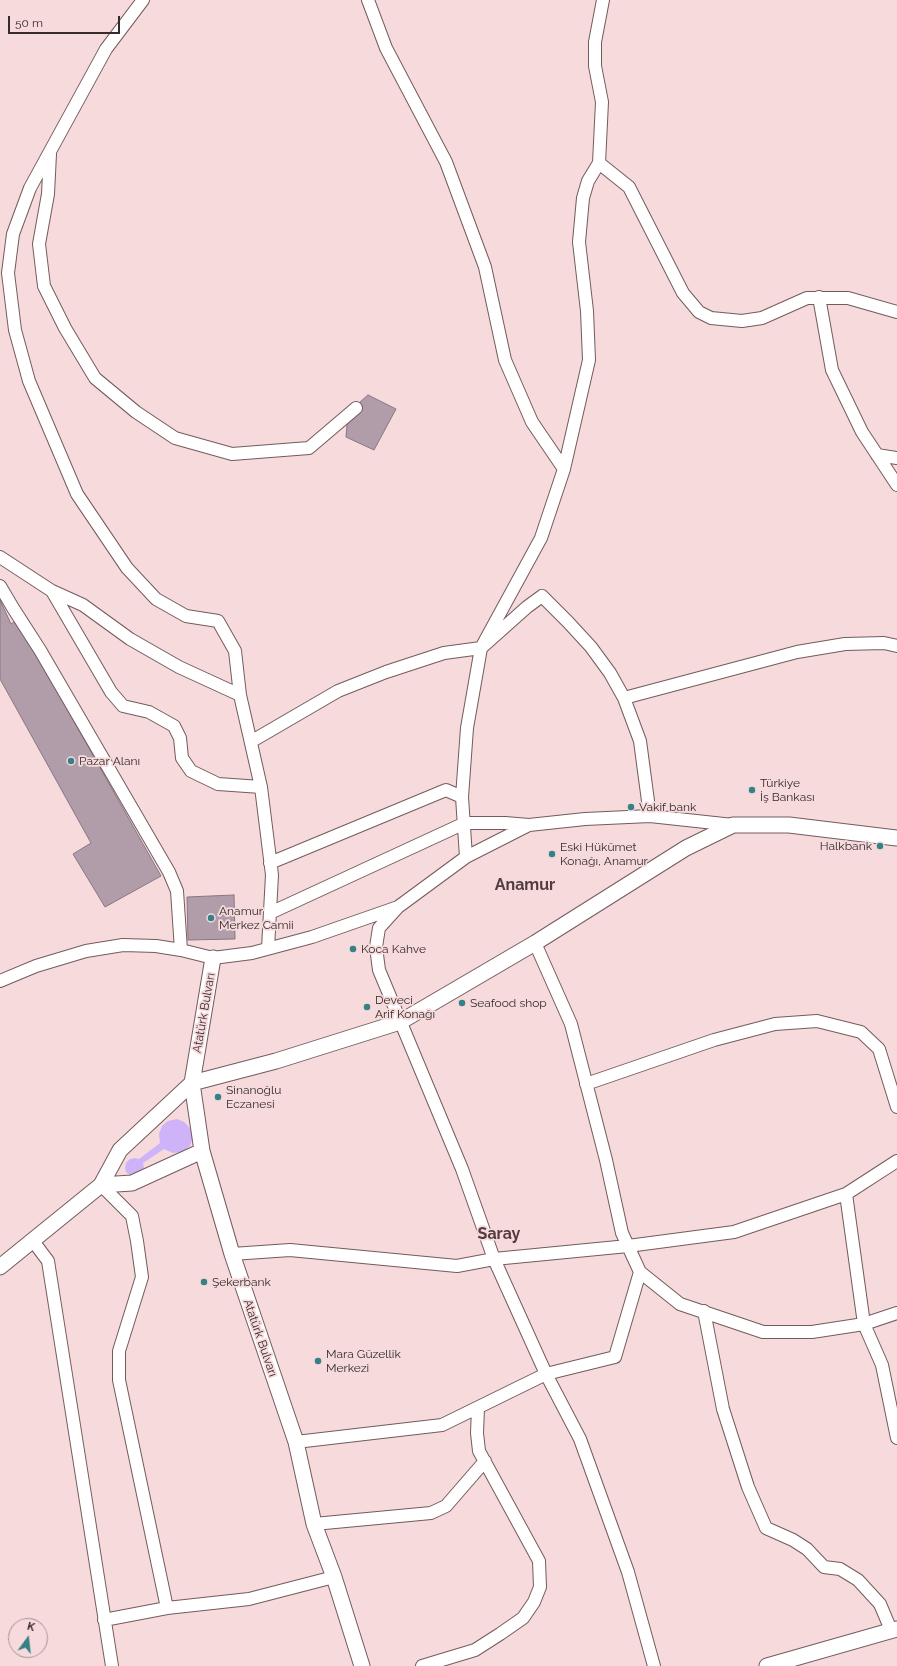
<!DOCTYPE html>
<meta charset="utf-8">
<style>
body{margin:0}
#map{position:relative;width:897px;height:1666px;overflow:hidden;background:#f6dadc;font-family:Raleway,sans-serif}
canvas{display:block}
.north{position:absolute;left:8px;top:1618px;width:40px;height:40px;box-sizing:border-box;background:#f6dadc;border:1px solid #a99495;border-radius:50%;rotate:15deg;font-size:11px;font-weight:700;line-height:16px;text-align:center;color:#352b2b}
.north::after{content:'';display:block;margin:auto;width:14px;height:18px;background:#378083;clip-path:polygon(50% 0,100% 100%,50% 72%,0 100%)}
.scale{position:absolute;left:8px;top:16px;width:112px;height:18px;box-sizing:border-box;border:2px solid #352b2b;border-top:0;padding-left:5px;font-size:12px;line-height:14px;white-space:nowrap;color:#352b2b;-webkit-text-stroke:3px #f6dadc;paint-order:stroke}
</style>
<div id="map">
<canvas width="897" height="1666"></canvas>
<div class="north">K</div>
<div class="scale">50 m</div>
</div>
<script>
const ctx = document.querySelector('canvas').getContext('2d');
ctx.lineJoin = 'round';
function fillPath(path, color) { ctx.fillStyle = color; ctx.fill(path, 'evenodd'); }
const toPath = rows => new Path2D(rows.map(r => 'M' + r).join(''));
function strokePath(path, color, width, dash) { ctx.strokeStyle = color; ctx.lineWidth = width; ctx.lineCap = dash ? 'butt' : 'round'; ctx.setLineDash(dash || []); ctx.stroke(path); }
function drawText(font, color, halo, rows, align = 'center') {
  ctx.font = font + ' Raleway,sans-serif'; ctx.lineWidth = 3.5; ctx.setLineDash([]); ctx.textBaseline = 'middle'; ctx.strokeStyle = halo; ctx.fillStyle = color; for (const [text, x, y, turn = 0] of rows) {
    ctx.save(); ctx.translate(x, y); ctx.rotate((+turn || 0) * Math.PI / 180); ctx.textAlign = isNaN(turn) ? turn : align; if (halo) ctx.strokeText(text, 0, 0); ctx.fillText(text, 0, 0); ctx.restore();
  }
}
const water = toPath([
 [177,1119,184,1122,190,1128,193,1137,190,1146,182,1152,173,1153,164,1149,143,1163,144,1168,142,1172,134,1177,130,1175,126,1172,125,1168,126,1163,130,1159,135,1158,139,1159,160,1143,159,1134,162,1126,168,1121]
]);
const building = toPath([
 [368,395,396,409,374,450,346,437,347,425,360,402,368,395],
 [0,600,11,624,17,620,161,876,105,907,73,854,91,843,0,679,0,600],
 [234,895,235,939,188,940,187,897,234,895]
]);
const minor = toPath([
 [143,0,106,49,30,188,13,234,8,273,15,330,29,381,77,494,127,568,156,599,186,616,218,621,235,651,240,695,261,787,272,875,268,948],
 [368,0,386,48,446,162,485,267,505,360,532,422,564,469],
 [50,154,48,194,39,244,44,286,65,328,95,378,136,412,175,438,232,454,309,448,356,408],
 [599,163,629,187,683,293,699,312,711,318,742,321,762,318,807,298,848,298,897,312],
 [819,297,832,370,862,432,897,485],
 [877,455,897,458],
 [0,557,52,591,83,605,130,639,179,667,240,695],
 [0,586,13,608,40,650,169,872,177,891,181,950],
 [52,591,111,692,123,706,149,712,174,726,180,738,182,758,191,771,218,784,261,787],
 [624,698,797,652,845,644,884,643,897,646],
 [252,741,338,691,386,672,444,653,481,648,541,538,564,469,589,360,587,311,579,242,583,198,588,181,599,163,602,102,595,66,595,42,603,0],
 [466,857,462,797,467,728,481,648,527,607,542,596,568,622,591,647,610,673,624,698,640,741,650,816],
 [270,863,446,790,462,797],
 [398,907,379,928,376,947,379,970,462,1169,494,1259,546,1374,580,1439,628,1572,654,1666],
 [270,913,465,823,505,823,529,825],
 [535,943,571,1024,606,1160,622,1233,640,1272,680,1304,763,1332,812,1332,864,1324,897,1313],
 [0,981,36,966,86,951,123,945,156,946,181,950,213,958,252,953,312,937,398,907,466,857,529,825,585,819,650,816,733,825],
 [586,1084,714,1040,775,1024,817,1021,861,1032,879,1049,897,1107],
 [101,1185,132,1216,137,1241,142,1277,119,1351,119,1380,167,1608],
 [846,1194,864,1324,882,1365,897,1438],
 [33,1241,48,1261,112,1666],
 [232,1254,290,1250,457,1266,494,1259,628,1246,734,1232,846,1194,897,1161],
 [704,1311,723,1409,748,1487,766,1528,793,1540,807,1549,824,1567,840,1569,858,1580,880,1604,891,1630],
 [296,1442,442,1425,546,1374,615,1357,640,1272],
 [314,1524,431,1513,446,1506,485,1461],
 [104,1620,167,1608,249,1599,334,1577],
 [422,1666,475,1650,500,1634,523,1618,534,1602,540,1587,539,1561,479,1451,477,1433,478,1408]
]);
const tertiary = toPath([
 [213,958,192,1083,202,1151,232,1254,296,1442,314,1524,334,1577,362,1666],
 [101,1185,132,1183,202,1151],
 [0,1267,101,1185,120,1150,192,1083,276,1061,400,1022,535,943,686,848,733,825,789,825,897,838],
 [767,1666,897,1629]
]);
const markers = [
 [71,761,4,"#378083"],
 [752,790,4,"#378083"],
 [631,807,4,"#378083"],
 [880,846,4,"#378083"],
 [552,854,4,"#378083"],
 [211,918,4,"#378083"],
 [353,949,4,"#378083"],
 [462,1003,4,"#378083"],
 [367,1007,4,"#378083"],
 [218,1097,4,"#378083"],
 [204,1282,4,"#378083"],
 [318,1361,4,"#378083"]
];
const poiNames = [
 ["Pazar Alanı",79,761],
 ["Türkiye",760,783],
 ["İş Bankası",760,797],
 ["Vakif bank",639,807],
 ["Halkbank",872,846,"right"],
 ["Eski Hükümet",560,847],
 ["Konağı, Anamur",560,861],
 ["Anamur",219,911],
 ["Merkez Camii",219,925],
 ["Koca Kahve",361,949],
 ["Deveci",375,1000],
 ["Arif Konağı",375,1014],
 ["Seafood shop",470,1003],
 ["Sinanoğlu",226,1090],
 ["Eczanesi",226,1104],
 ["Şekerbank",212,1282],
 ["Mara Güzellik",326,1354],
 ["Merkezi",326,1368]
];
const streetNames = [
 ["Atatürk Bulvarı",204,1013,-80],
 ["Atatürk Bulvarı",260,1338,71]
];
const districtNames = [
 ["Anamur",525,885],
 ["Saray",499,1234]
];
fillPath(water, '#cfb3f8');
fillPath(building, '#b19caa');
strokePath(building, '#8a7683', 1);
strokePath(minor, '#735b5d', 14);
strokePath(tertiary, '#735b5d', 17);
strokePath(minor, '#fff', 12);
strokePath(tertiary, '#fff', 15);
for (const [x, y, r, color] of markers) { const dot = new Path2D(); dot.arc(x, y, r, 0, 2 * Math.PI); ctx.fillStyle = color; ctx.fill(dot); strokePath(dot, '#f6dadc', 1.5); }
drawText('12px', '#352b2b', '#f6dadc', poiNames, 'left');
drawText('12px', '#352b2b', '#f6dadc', streetNames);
drawText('bold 16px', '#523c3e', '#f6dadc', districtNames);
</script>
